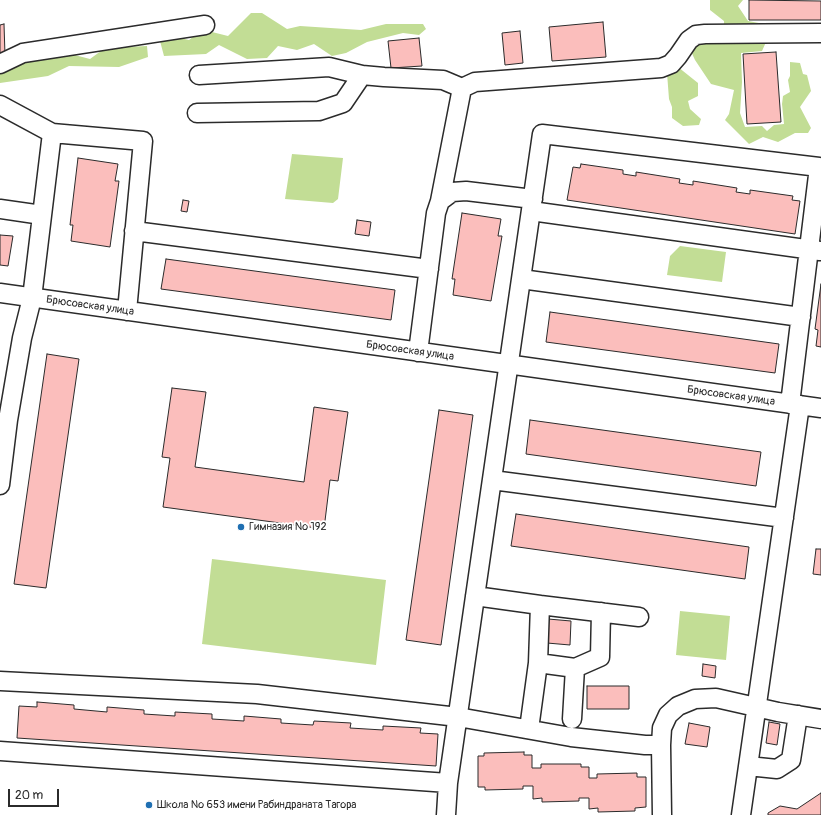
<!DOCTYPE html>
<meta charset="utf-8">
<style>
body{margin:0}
#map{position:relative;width:821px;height:815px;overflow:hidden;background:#fff;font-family:Pangolin,sans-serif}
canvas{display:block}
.scale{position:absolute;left:8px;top:789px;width:51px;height:18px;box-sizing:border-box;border:2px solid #2b2b2b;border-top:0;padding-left:5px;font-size:12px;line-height:14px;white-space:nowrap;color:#2b2b2b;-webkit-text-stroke:3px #fff;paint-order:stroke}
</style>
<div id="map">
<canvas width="821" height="815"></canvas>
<div class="scale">20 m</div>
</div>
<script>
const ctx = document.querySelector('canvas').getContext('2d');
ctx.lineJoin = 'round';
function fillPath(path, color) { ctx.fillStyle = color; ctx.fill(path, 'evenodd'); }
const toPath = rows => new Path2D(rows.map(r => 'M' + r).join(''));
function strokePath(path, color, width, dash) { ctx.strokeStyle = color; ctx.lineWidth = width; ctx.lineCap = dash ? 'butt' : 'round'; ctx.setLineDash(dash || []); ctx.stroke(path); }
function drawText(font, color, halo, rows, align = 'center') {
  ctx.font = font + ' Pangolin,sans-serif'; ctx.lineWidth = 3.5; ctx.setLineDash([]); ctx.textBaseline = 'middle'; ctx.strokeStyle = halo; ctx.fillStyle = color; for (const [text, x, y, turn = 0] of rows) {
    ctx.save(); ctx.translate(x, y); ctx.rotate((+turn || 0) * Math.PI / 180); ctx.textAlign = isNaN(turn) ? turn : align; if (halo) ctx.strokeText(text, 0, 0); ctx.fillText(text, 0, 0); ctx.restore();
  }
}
const green = toPath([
 [710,0,743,0,738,6,748,21,759,23,756,35,766,42,762,51,741,53,742,82,740,113,745,127,762,126,767,131,774,125,784,124,782,104,783,96,790,92,788,80,790,76,790,62,800,63,803,74,807,75,811,91,800,107,811,128,808,133,795,133,778,142,763,137,749,144,725,120,729,114,734,90,711,84,695,60,689,47,724,31,724,21,710,10],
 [251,13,262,13,287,29,300,26,361,30,386,24,423,24,426,29,419,35,403,33,367,42,346,53,332,56,314,44,297,50,278,46,267,58,247,59,219,45,206,54,164,56,160,41,167,35,189,40,199,32,208,31,228,36],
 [147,46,148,57,119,67,69,66,48,76,0,83,0,71,12,61,67,53,90,59,105,48],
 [678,67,698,83,698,96,688,101,690,109,701,119,699,125,683,126,672,118,672,107,669,99,667,73],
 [292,154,343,158,338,199,333,203,285,199],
 [680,246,726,252,722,282,667,275,670,256],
 [212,559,386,580,376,665,202,644],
 [680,611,730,616,726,660,676,655]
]);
const building = toPath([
 [749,0,821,1,821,20,749,20,749,0],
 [603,22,606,57,552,61,549,27,603,22],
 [4,24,5,55,0,57,0,25,4,24],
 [520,31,523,63,505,65,502,33,520,31],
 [419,38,422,66,391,68,388,41,419,38],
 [776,52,781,122,747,124,743,54,776,52],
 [78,158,118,164,115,181,119,181,110,247,71,241,73,225,70,225,78,158],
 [581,164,623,170,623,174,636,176,636,172,680,179,679,183,693,185,693,181,737,188,736,192,750,194,750,190,793,196,792,200,800,201,795,234,567,200,573,167,580,168,581,164],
 [183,200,189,201,187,212,181,211,183,200],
 [462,213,501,219,498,236,502,236,491,301,453,295,455,279,452,279,462,213],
 [357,220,371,222,369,236,355,234,357,220],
 [0,235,13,236,8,266,0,265,0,235],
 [166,259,395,290,391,320,161,289,166,259],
 [821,284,821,347,816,346,818,330,815,329,821,284],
 [550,312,779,344,775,373,546,342,550,312],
 [47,354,79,359,46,588,14,584,47,354],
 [172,388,206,392,195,467,304,482,314,407,348,412,338,481,330,480,324,529,163,507,170,458,162,457,172,388],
 [439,410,473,415,441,645,406,640,439,410],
 [530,420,761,452,756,486,526,454,530,420],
 [516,514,749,547,745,579,511,546,516,514],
 [816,549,821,549,821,575,813,574,816,549],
 [548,619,571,621,570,645,547,643,548,619],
 [703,664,716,666,715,678,702,676,703,664],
 [587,686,629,686,629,709,587,709,587,686],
 [37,702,74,705,74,709,107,712,107,707,144,710,144,714,175,716,175,712,212,714,212,719,244,721,244,716,281,719,281,723,313,725,314,721,351,723,350,728,383,730,383,726,421,728,420,733,438,734,436,766,17,738,19,706,37,707,37,702],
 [769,722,780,724,777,745,766,743,769,722],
 [689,723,710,727,707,747,685,744,689,723],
 [524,752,524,755,532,755,532,768,541,768,541,764,581,764,581,767,589,767,589,778,597,778,597,774,637,773,637,777,646,777,646,807,635,808,635,811,598,812,598,808,589,809,589,798,579,798,579,801,542,802,542,798,533,799,533,786,523,786,523,789,485,790,485,787,478,787,478,756,484,756,484,753,524,752],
 [821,793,821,815,768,815,768,813,780,806,797,809,821,793]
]);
const minor = toPath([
 [0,64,23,53,205,25],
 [199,75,329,67,362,75,384,77,443,80,462,88],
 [0,105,52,133],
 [197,113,319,111,343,103,362,75],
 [440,201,462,88,475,82,661,68,671,64,678,56,689,40,696,35,705,34,821,33],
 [0,209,42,215],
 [531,211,820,251],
 [134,231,429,269],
 [521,279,801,317],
 [0,293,821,408],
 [418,352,436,213,440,201,452,192,466,191,533,199],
 [492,480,784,518],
 [0,485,8,420,22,338,32,298,52,133,143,141,127,311],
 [475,596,540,605,538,663,529,729],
 [540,605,639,617],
 [538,663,575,668],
 [0,681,257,694,458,717,571,737,645,745,661,745],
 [572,719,575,668,600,657,601,612],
 [0,751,448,783],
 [748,766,777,769,791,760,798,715],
 [446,815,448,783,542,134,819,167,790,404],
 [662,815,661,745,662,728,668,715,678,706,695,699,716,698,778,712,821,719],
 [741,815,800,405]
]);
const markers = [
 [241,527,4,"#1f6fb2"],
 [149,805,4,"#1f6fb2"]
];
const streetNames = [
 ["Брюсовская улица",90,306,8],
 ["Брюсовская улица",410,351,8],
 ["Брюсовская улица",731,396,8]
];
const poiNames = [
 ["Гимназия № 192",249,527],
 ["Школа № 653 имени Рабиндраната Тагора",157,805]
];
fillPath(green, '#c2dd95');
fillPath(building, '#fbbebc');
strokePath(building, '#2b2b2b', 1);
strokePath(minor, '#2b2b2b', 21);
strokePath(minor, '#fff', 18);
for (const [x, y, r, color] of markers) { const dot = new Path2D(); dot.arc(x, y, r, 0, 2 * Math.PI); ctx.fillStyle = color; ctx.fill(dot); strokePath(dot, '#fff', 1.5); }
drawText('11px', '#2b2b2b', '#fff', streetNames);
drawText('11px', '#2b2b2b', '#fff', poiNames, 'left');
</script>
